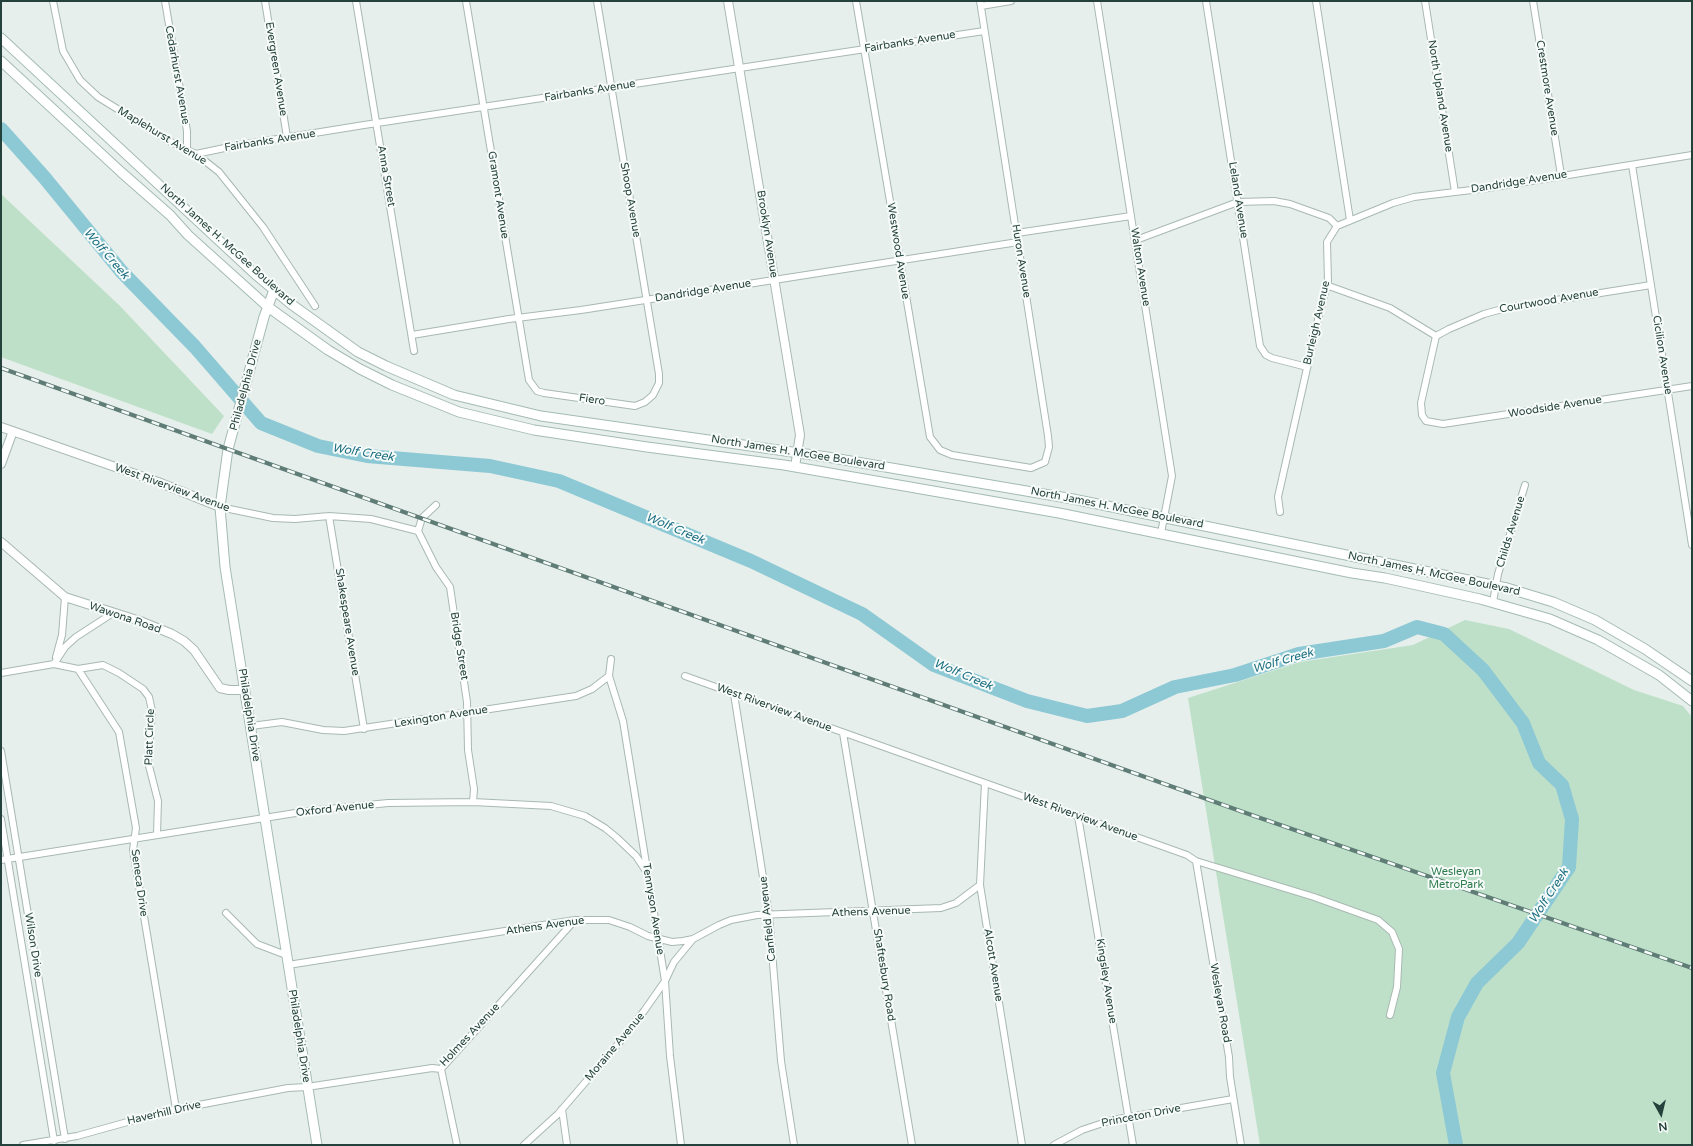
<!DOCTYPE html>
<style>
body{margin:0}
#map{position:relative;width:1693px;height:1146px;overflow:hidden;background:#e6efeb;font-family:"Varela Round",sans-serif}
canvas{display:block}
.frame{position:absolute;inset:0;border:2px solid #24423b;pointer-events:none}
.north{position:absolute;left:1641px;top:1094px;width:40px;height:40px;-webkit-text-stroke:3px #f7fbf9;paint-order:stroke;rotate:172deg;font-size:11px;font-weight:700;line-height:16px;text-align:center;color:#24423b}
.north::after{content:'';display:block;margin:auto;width:14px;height:18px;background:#24423b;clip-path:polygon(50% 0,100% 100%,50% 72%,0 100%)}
</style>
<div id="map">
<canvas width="1693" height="1146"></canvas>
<div class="frame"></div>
<div class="north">N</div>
</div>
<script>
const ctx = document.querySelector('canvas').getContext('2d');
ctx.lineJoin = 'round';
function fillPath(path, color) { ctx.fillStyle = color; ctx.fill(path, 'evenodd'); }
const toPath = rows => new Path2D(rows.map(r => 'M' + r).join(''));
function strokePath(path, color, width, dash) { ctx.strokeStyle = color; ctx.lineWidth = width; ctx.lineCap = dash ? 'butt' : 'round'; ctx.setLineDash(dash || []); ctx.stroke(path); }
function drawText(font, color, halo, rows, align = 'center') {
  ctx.font = font + ' "Varela Round",sans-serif'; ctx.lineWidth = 4; ctx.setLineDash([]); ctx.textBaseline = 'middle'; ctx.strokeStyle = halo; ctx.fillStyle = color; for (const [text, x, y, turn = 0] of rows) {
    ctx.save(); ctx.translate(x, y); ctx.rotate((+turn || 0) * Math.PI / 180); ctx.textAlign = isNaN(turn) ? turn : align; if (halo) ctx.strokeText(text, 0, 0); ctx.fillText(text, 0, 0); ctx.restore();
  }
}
const green = toPath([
 [1,194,120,306,224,416,212,434,1,357],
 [1465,620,1509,629,1634,690,1683,706,1692,717,1692,1145,1260,1145,1188,698,1300,662,1413,645]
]);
const river = toPath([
 [1,129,44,177,121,271,195,347,261,423,318,446,367,456,490,466,559,481,751,561,862,614,934,665,1027,701,1087,716,1122,711,1175,687,1235,675,1299,654,1384,641,1417,627,1444,634,1483,670,1523,723,1539,763,1562,785,1572,819,1569,867,1518,943,1477,983,1458,1017,1443,1073,1456,1145]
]);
const minor = toPath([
 [53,1,63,51,80,80,98,97,171,142,196,154,219,172,263,227,315,306],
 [165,1,187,131,187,149],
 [265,1,287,137],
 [356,1,414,351],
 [466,1,529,380,537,391,544,393,635,406,645,402,653,395,659,383,659,374,597,1],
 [856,1,930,437,940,450,952,455,1031,468,1045,462,1049,447,1048,436,980,1],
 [1097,1,1172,476,1161,533],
 [1206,1,1260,346,1266,355,1272,358,1307,367],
 [1316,1,1350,220],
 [1425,1,1455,192],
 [1533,1,1561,175],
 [981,6,1011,1],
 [196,154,234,146,364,125,984,31],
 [1632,165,1692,545],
 [1017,233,1131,216],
 [1136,240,1238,202,1274,201,1290,204,1329,218,1337,226],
 [1326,285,1390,308,1436,336],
 [1651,285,1506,308,1484,314,1449,329,1436,336,1421,403,1422,415,1426,421,1443,424,1692,386],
 [412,335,509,319,581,310,1018,242],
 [436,505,422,518,418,531,436,567,450,587,467,702,468,750,474,789,473,802],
 [220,507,273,518,295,519,329,516,371,519,418,531],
 [1280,512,1278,497,1319,315,1328,281,1327,242,1337,226,1393,203,1414,197,1488,188,1692,155],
 [329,516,364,729],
 [1493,602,1498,574,1525,485],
 [56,657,62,635,65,597],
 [54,664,65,647,76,637,113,613],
 [78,669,103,665,119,673,143,689,149,697,152,711,148,762,158,801,157,834],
 [1,673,54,664,78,669,119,732,136,828,133,850,176,1109],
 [609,676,623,721,665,981,670,1056,681,1145],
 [685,676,1187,855,1196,861,1314,897,1378,920,1392,932,1399,949,1397,987,1390,1015],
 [734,694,769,915,781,1061,794,1145],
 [251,726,282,722,323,730,344,731,576,696,592,689,609,676,611,659],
 [843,733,912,1145],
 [1,751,65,1139],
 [985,783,980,885,1022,1145],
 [1078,816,1133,1145],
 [1,819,54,1141],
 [1,860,308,811,388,803,473,802,551,806,585,816,605,828,616,837,636,856,648,874],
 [1196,861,1229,1057,1230,1077,1241,1145],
 [226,913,257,944,286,955],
 [288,965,575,920,609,920,630,927,648,936,672,942,683,941,693,939,719,925,731,920,757,915,941,908,956,903,980,885],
 [441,1069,575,920],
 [441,1069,457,1145],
 [562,1109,567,1145],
 [23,1145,77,1136,167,1111,288,1088,307,1087,432,1068,441,1069],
 [524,1145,558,1114,619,1043,644,1011,665,981,674,962,693,939],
 [1054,1145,1082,1130,1112,1120,1233,1099]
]);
const tertiary = toPath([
 [728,1,800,435,795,467],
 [1,427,158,482,220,507],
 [1,464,13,431],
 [1,542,65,597,140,621,172,634,184,641,194,650,220,688,229,690,245,690]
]);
const secondary = toPath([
 [1,38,255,274,291,304,358,352,386,366,454,395,541,416,827,457,1073,499,1507,588,1553,602,1595,620,1645,649,1692,681],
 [1,61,121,172,170,215,188,235,268,307,328,350,360,369,392,385,459,412,534,430,647,447,784,465,1059,513,1352,573,1385,578,1480,599,1550,619,1598,640,1659,675,1692,701],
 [274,290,264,317,228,449,220,507,225,567,317,1145]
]);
const rail = toPath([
 [1,368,1243,812,1692,968]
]);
const streetNames = [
 ["Fairbanks Avenue",910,42,-9],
 ["Evergreen Avenue",276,69,81],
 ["Cedarhurst Avenue",177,75,80],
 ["Crestmore Avenue",1547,88,81],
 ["Fairbanks Avenue",590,91,-9],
 ["North Upland Avenue",1440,96,81],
 ["Maplehurst Avenue",162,136,31],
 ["Fairbanks Avenue",270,141,-9],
 ["Anna Street",386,176,80],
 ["Dandridge Avenue",1519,182,-9],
 ["Gramont Avenue",498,195,81],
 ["Shoop Avenue",630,200,80],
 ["Leland Avenue",1238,200,81],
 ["Brooklyn Avenue",767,234,81],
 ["North James H. McGee Boulevard",227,245,42],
 ["Westwood Avenue",898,251,81],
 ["Huron Avenue",1021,261,81],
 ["Walton Avenue",1140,267,81],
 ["Dandridge Avenue",703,291,-9],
 ["Courtwood Avenue",1549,301,-10],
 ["Burleigh Avenue",1317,323,-77],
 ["Cicilion Avenue",1662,355,81],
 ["Philadelphia Drive",246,385,-75],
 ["Fiero",592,400,9],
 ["Woodside Avenue",1555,407,-9],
 ["North James H. McGee Boulevard",798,453,9],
 ["West Riverview Avenue",172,488,20],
 ["North James H. McGee Boulevard",1117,508,11],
 ["Childs Avenue",1511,532,-73],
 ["North James H. McGee Boulevard",1434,574,12],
 ["Wawona Road",125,618,19],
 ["Shakespeare Avenue",347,622,81],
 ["Bridge Street",459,646,81],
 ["West Riverview Avenue",774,708,20],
 ["Philadelphia Drive",249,715,81],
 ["Lexington Avenue",441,717,-9],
 ["Platt Circle",150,737,-88],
 ["Oxford Avenue",335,809,-6],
 ["West Riverview Avenue",1080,817,20],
 ["Seneca Drive",139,883,82],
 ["Tennyson Avenue",653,909,81],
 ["Athens Avenue",871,912,-2],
 ["Canfield Avenue",768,919,-96],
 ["Athens Avenue",545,926,-8],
 ["Wilson Drive",33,945,81],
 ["Alcott Avenue",993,965,81],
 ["Shaftesbury Road",884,975,81],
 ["Kingsley Avenue",1106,981,81],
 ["Wesleyan Road",1220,1003,80],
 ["Holmes Avenue",470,1035,-47],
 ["Philadelphia Drive",299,1036,81],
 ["Moraine Avenue",615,1047,-50],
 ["Haverhill Drive",164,1113,-13],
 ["Princeton Drive",1141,1116,-11]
];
const parkNames = [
 ["Wesleyan",1456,872],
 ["MetroPark",1456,885]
];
const waterNames = [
 ["Wolf Creek",106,254,49],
 ["Wolf Creek",363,453,9],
 ["Wolf Creek",675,529,23],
 ["Wolf Creek",1283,661,-16],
 ["Wolf Creek",963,675,23],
 ["Wolf Creek",1549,896,-57]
];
fillPath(green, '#bee0c8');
strokePath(river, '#8dc8d5', 14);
strokePath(minor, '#a8b8b3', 8);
strokePath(tertiary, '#a8b8b3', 10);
strokePath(secondary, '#a4bbb3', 11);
strokePath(minor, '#fff', 6);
strokePath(tertiary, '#fff', 8);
strokePath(secondary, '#fff', 9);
strokePath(rail, '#5f7d76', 4);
strokePath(rail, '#f7fbf9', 2.5, [8]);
drawText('11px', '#24423b', '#f7fbf9', streetNames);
drawText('11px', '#2c7b4c', '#f7fbf9', parkNames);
drawText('italic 12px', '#1b6e81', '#f7fbf9', waterNames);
</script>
